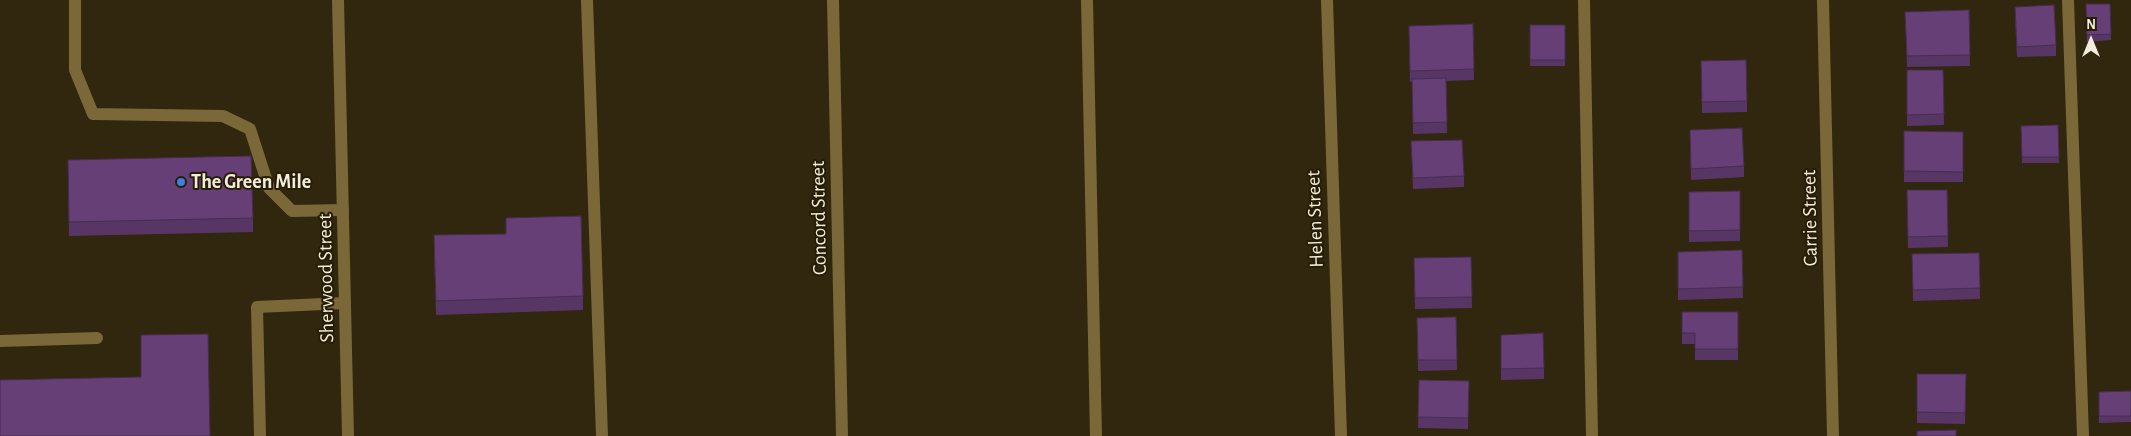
<!DOCTYPE html>
<style>
body{margin:0}
#map{position:relative;width:2131px;height:436px;overflow:hidden;background:#31270e;font-family:"Alegreya Sans",sans-serif}
canvas{display:block}
.north{position:absolute;left:2066px;top:15px;width:50px;height:50px;-webkit-text-stroke:4px #271d04;paint-order:stroke;rotate:0deg;font-size:14px;font-weight:700;line-height:20px;text-align:center;color:#f3edde}
.north::after{content:'';display:block;margin:auto;width:18px;height:22px;background:#f3edde;clip-path:polygon(50% 0,100% 100%,50% 72%,0 100%)}
</style>
<div id="map">
<canvas width="2131" height="436"></canvas>
<div class="north">N</div>
</div>
<script>
const ctx = document.querySelector('canvas').getContext('2d');
ctx.lineJoin = 'round';
const toPath = rows => new Path2D(rows.map(r => 'M' + r).join(''));
function strokePath(path, color, width, dash) { ctx.strokeStyle = color; ctx.lineWidth = width; ctx.lineCap = dash ? 'butt' : 'round'; ctx.setLineDash(dash || []); ctx.stroke(path); }
function fillPath(path, color) { ctx.fillStyle = color; ctx.fill(path, 'evenodd'); }
function drawText(font, color, halo, rows, align = 'center') {
  ctx.font = font + ' "Alegreya Sans",sans-serif'; ctx.lineWidth = 4; ctx.setLineDash([]); ctx.textBaseline = 'middle'; ctx.strokeStyle = halo; ctx.fillStyle = color; for (const [text, x, y, turn = 0] of rows) {
    ctx.save(); ctx.translate(x, y); ctx.rotate((+turn || 0) * Math.PI / 180); ctx.textAlign = isNaN(turn) ? turn : align; if (halo) ctx.strokeText(text, 0, 0); ctx.fillText(text, 0, 0); ctx.restore();
  }
}
const service = toPath([
 [75,0,75,70,93,114,223,116,250,129,269,188,292,211,343,210],
 [587,0,602,436],
 [1087,0,1096,436],
 [1584,0,1592,436],
 [2068,0,2083,436],
 [0,341,97,338],
 [260,436,257,307,345,303]
]);
const minor = toPath([
 [833,0,842,436],
 [1327,0,1341,436],
 [1823,0,1833,436]
]);
const tertiary = toPath([
 [338,0,348,436]
]);
const wall = toPath([
 [2086,4,2110,4,2111,40,2087,42],
 [1969,10,1970,66,1907,67,1905,12],
 [2015,17,2056,45,2056,56,2017,57],
 [1473,24,1474,80,1446,81,1447,133,1413,134,1412,82,1410,82,1409,26],
 [1530,25,1565,25,1565,66,1530,66],
 [1907,70,1943,70,1944,125,1907,126],
 [1701,72,1747,101,1747,112,1702,113],
 [2058,125,2059,163,2022,163,2021,126],
 [1690,130,1744,166,1744,177,1691,180],
 [1904,131,1963,132,1963,182,1904,182],
 [1411,141,1464,176,1464,187,1413,189],
 [68,160,253,218,253,232,69,236],
 [1907,190,1947,190,1948,247,1908,248],
 [1740,191,1740,241,1689,242,1689,192],
 [434,249,583,296,583,310,436,315],
 [1742,250,1743,298,1678,300,1678,252],
 [1979,253,1980,299,1913,301,1912,254],
 [1471,257,1472,308,1415,309,1414,258],
 [1682,312,1738,312,1738,360,1695,360,1695,344,1682,344],
 [1456,317,1457,370,1418,371,1417,318],
 [1501,335,1544,368,1544,379,1501,380],
 [1917,374,1966,374,1965,424,1917,423],
 [1419,380,1469,381,1468,429,1418,428],
 [2131,391,2131,422,2099,423,2099,392]
]);
const building = toPath([
 [2086,4,2110,4,2111,34,2087,35,2086,4],
 [2054,5,2056,45,2017,47,2015,7,2054,5],
 [1969,10,1970,55,1907,56,1905,12,1969,10],
 [1473,24,1474,69,1410,71,1409,26,1473,24],
 [1530,25,1565,25,1565,60,1530,60,1530,25],
 [1746,60,1747,101,1702,102,1701,61,1746,60],
 [1907,70,1943,70,1944,114,1907,115,1907,70],
 [1446,78,1447,122,1413,123,1412,79,1446,78],
 [2058,125,2059,157,2022,157,2021,126,2058,125],
 [1742,128,1744,166,1691,169,1690,130,1742,128],
 [1904,131,1963,132,1963,172,1904,171,1904,131],
 [1462,140,1464,176,1413,178,1411,141,1462,140],
 [251,156,253,218,69,222,68,160,251,156],
 [1907,190,1947,190,1948,236,1908,237,1907,190],
 [1740,191,1740,230,1689,231,1689,192,1740,191],
 [581,216,583,296,436,301,434,235,506,234,506,218,581,216],
 [1742,250,1743,287,1678,289,1678,252,1742,250],
 [1979,253,1980,288,1913,290,1912,254,1979,253],
 [1471,257,1472,297,1415,298,1414,258,1471,257],
 [1682,312,1738,312,1738,349,1695,349,1695,333,1682,333,1682,312],
 [1456,317,1457,360,1418,360,1417,318,1456,317],
 [1543,333,1544,368,1501,369,1501,335,1543,333],
 [208,334,210,436,0,436,0,380,141,377,141,335,208,334],
 [1917,374,1966,374,1965,413,1917,412,1917,374],
 [1419,380,1469,381,1468,418,1418,417,1419,380],
 [2131,391,2131,416,2099,416,2099,392,2131,391],
 [1956,430,1956,436,1917,436,1917,431,1956,430]
]);
const markers = [
 [181,182,5,"#3f7fe0"]
];
const poiNames = [
 ["The Green Mile",191,182]
];
const streetNames = [
 ["Concord Street",819,218,-91],
 ["Carrie Street",1810,218,-91],
 ["Helen Street",1315,219,-92],
 ["Sherwood Street",326,278,-91]
];
strokePath(service, '#7a6838', 12);
strokePath(minor, '#7a6838', 12);
strokePath(tertiary, '#7a6838', 12);
fillPath(wall, '#573665');
fillPath(building, '#653f75');
strokePath(building, '#472c52', 1);
for (const [x, y, r, color] of markers) { const dot = new Path2D(); dot.arc(x, y, r, 0, 2 * Math.PI); ctx.fillStyle = color; ctx.fill(dot); strokePath(dot, '#271d04', 2); }
drawText('bold 20px', '#f3edde', '#271d04', poiNames, 'left');
drawText('20px', '#f3edde', '#271d04', streetNames);
</script>
